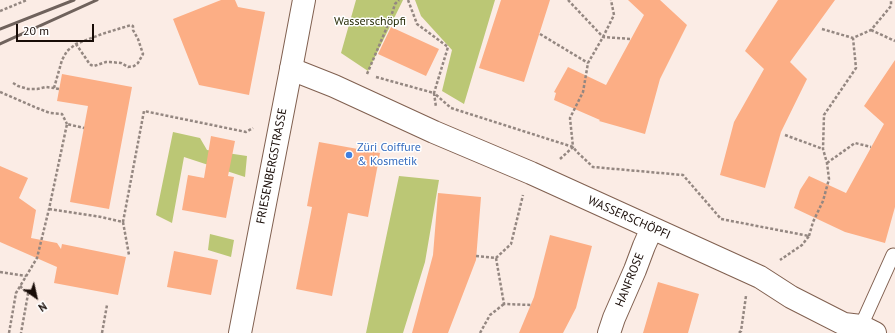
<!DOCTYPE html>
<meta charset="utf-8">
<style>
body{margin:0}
#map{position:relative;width:895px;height:333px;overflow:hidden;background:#fbece5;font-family:"PT Sans",sans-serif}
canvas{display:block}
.north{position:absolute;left:16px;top:277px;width:40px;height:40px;-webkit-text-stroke:3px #fff;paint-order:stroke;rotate:146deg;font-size:11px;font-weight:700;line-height:16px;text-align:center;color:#180c07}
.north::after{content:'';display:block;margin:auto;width:14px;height:18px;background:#180c07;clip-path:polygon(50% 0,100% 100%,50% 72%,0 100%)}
.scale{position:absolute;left:16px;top:24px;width:78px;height:18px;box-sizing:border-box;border:2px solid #180c07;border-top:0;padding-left:5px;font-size:12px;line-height:14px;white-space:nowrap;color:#180c07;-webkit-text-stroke:3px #fff;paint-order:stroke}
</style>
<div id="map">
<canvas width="895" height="333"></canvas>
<div class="north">N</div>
<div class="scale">20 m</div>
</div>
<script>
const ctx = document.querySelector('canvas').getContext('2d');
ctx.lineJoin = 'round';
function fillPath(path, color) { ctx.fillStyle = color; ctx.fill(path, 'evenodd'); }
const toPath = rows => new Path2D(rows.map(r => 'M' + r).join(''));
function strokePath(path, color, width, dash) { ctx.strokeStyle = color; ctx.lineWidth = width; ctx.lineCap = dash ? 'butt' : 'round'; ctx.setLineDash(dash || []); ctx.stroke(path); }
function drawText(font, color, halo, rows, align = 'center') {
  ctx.font = font + ' "PT Sans",sans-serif'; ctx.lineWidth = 3; ctx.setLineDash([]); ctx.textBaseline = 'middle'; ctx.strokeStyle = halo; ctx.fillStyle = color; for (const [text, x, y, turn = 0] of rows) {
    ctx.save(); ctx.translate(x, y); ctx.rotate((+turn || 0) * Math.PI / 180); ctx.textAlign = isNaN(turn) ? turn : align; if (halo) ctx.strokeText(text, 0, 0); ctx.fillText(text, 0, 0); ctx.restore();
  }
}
const green = toPath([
 [356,0,403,0,368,71,341,53],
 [415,0,495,0,464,104,442,91,452,50,421,16],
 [173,132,200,138,207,150,247,156,245,177,184,157,172,223,156,215],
 [399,176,439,180,425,262,403,333,366,333],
 [210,234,234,240,231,257,208,250]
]);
const building = toPath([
 [221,0,235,0,238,7,265,12,249,95,199,85,173,19],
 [501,0,550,0,524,82,479,68],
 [628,0,660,0,687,25,660,79,645,134,599,121,600,120,554,100,556,93,554,92,568,67,606,85,644,15],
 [778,0,835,0,790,62,807,79,781,132,765,188,720,175,734,122,764,69,745,51],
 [391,27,439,49,426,76,378,54],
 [895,60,895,207,885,243,845,232,794,208,800,190,809,176,846,193,884,124,864,106],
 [62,74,132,87,109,209,70,202,88,106,57,101],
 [211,136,235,141,228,176,234,177,226,218,182,210,188,175,204,178],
 [319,142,380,153,368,217,348,213,332,296,296,289,312,207,307,206],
 [0,166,28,178,19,198,36,210,31,238,57,243,61,249,62,244,126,257,118,295,54,283,57,267,0,242],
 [438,193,481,197,476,260,448,333,412,333,433,255],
 [550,235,592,246,576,308,563,333,519,333,534,297],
 [174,251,218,260,211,295,167,287],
 [658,282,699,294,688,333,643,333]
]);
const path = toPath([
 [408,0,417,24,448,47,434,93,451,108,573,147,577,152,593,167,683,175,721,219,809,236,802,245,780,260],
 [568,0,603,37,631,39],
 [0,11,27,0],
 [822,29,853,38],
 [871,30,895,41],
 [540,34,588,63],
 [367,74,390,20,395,4,399,0],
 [376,77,434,93,436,107],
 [13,83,18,86,28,89,37,89,46,87,54,88],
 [59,89,54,88,62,60,67,51,76,44,102,34,131,25,133,26,133,30,138,39,143,54,138,63,134,66,128,67,121,63,110,62,106,62,94,66,91,65,89,63,76,44],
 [0,92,37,108,50,113,62,114,67,124],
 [785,135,823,149],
 [560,159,573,147,570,118,583,92,588,63,603,37,614,15,611,0],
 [827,163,855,143,871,147],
 [49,209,101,217,123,222,144,111,246,132,253,128],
 [123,222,129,255],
 [809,236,813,222,823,201,829,179,827,163,823,149,824,115,856,68,853,38,871,30,891,6,891,0],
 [476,256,496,258,511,244,523,195],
 [496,258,504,304,531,305],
 [0,272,26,276],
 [20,286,28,294,21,333],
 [9,333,16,293,37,258,49,209,67,124,84,128],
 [102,333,107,305],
 [480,333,490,315,504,304],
 [739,333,741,331,746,296]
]);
const service = toPath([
 [861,326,893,255]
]);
const minor = toPath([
 [291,69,334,86,434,132,531,173,760,277,791,297,844,324,861,326,875,333],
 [609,333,614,318,635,270,644,246,652,228]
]);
const tertiary = toPath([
 [240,333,291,69,304,0]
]);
const rail = toPath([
 [0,29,74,0],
 [0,44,97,0]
]);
const markers = [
 [349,155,4,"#3f7fe0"]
];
const parkNames = [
 ["Wasserschöpfi",370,22]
];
const shopNames = [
 ["Züri Coiffure",357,148],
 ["& Kosmetik",357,162]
];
const streetNames = [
 ["FRIESENBERGSTRASSE",272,166,-79],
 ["WASSERSCHÖPFI",629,218,24],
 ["HANFROSE",630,280,-68]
];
fillPath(green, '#bbc775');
fillPath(building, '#fcae85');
strokePath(service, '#806050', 15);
strokePath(minor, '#806050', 24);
strokePath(tertiary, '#806050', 24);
strokePath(path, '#948781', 2.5, [3, 2]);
strokePath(service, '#fff', 13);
strokePath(minor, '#fff', 22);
strokePath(tertiary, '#fff', 22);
strokePath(rail, '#6f625c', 3);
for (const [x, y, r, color] of markers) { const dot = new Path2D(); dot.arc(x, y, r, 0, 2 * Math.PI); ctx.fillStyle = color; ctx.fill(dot); strokePath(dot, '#fff', 1.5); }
drawText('12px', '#2a2f0b', '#fff', parkNames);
drawText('12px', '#366cbe', '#fff', shopNames, 'left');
drawText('12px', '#180c07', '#fff', streetNames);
</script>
